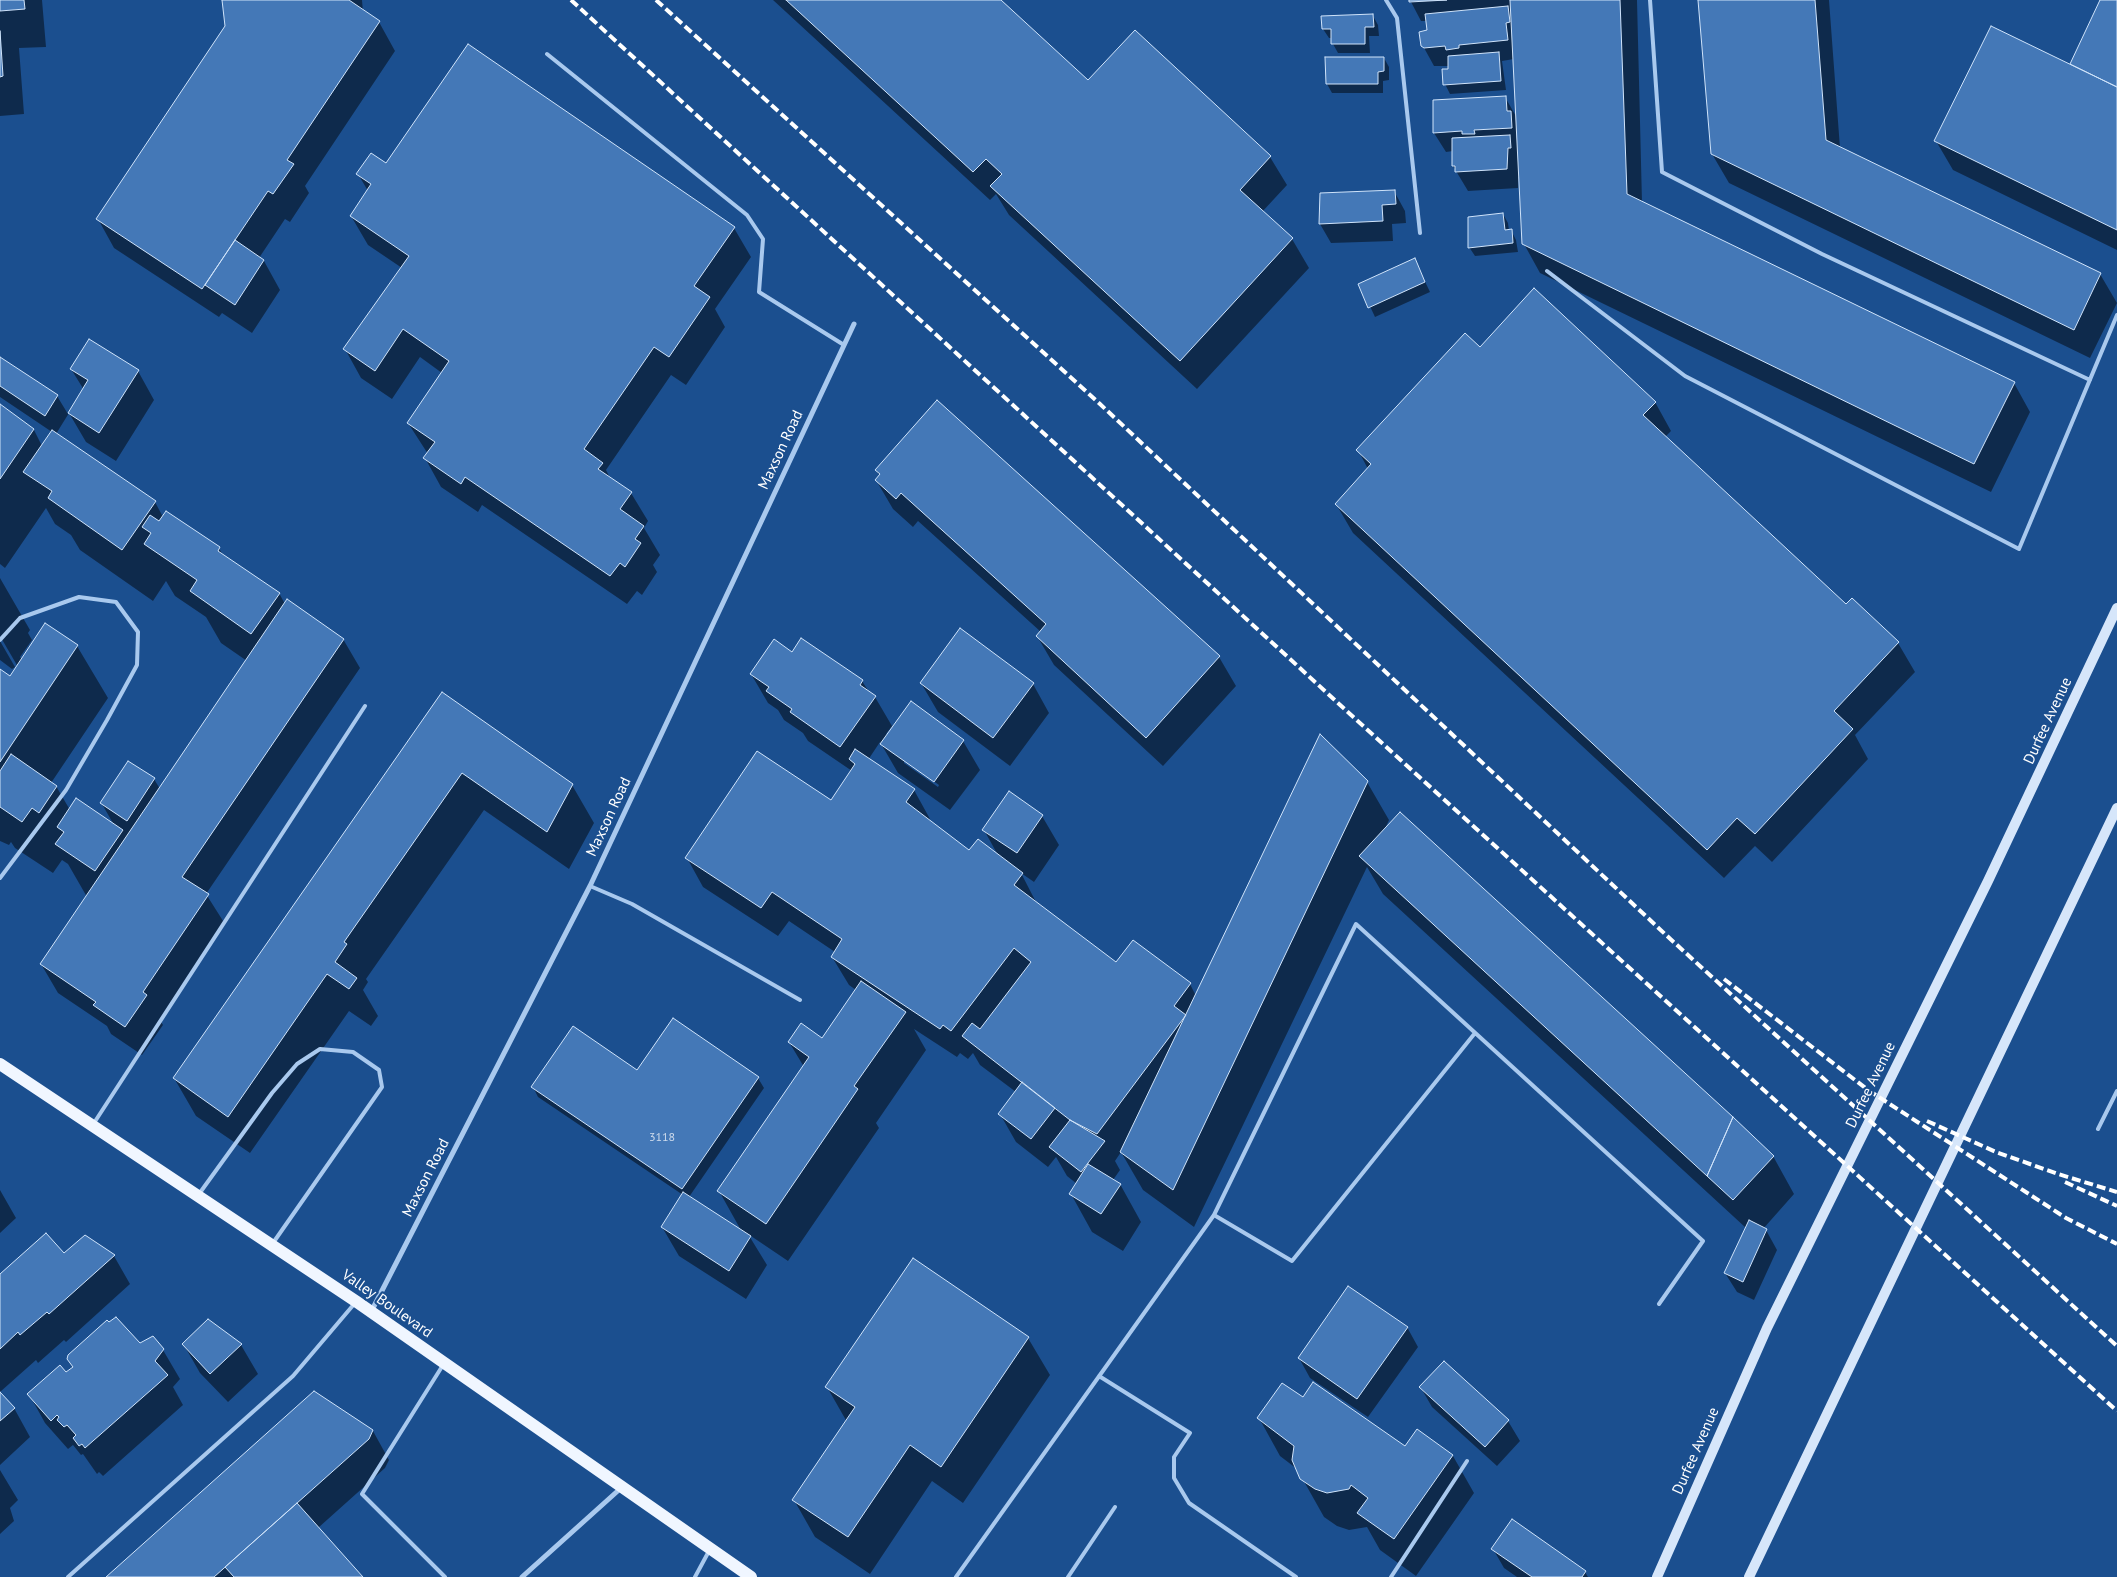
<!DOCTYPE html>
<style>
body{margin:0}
canvas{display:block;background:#1b4f8f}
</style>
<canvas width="2117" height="1577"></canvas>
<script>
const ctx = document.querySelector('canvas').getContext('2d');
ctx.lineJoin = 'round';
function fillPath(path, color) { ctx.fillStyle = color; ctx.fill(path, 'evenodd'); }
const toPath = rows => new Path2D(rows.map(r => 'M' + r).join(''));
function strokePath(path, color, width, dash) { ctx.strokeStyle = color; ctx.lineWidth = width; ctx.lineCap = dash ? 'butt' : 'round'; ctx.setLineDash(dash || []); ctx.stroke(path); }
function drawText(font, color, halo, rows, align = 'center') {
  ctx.font = font + ' "PT Sans",sans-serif'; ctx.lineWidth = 4.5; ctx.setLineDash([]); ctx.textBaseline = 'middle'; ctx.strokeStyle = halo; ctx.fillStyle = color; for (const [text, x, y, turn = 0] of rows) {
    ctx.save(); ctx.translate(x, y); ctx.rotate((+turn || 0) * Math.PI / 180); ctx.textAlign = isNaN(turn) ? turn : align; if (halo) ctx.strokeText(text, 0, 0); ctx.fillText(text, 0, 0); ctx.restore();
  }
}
const shadow = toPath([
 [0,0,42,0,46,47,19,48,24,114,0,116],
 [224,0,362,0,363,12,379,22,395,51,305,186,309,193,290,222,285,219,259,258,264,261,280,290,252,333,222,313,219,317,114,248,98,219,226,27],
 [773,0,999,0,1088,82,1270,157,1287,185,1262,212,1292,239,1309,268,1197,389,1009,215,996,194,990,200],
 [1410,0,1637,0,1642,202,2014,383,2030,412,1991,492,1540,273,1524,244,1520,177,1518,177,1518,188,1468,191,1453,166,1453,151,1446,152,1434,133,1505,97,1517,118,1514,59,1502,61,1506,90,1450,94,1445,84,1449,66,1434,66,1423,46,1428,30,1427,21,1421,21],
 [1699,0,1829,0,1840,148,2100,274,2117,303,2090,358,1729,183,1712,154],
 [2102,0,2117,0,2117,250,1953,170,1936,141,2070,66],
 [1373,16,1378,25,1379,36,1369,36,1370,53,1338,53,1333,44,1333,38,1329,38,1323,29],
 [1384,58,1389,67,1389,80,1383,81,1383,93,1332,93,1327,84],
 [386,165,734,228,751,257,715,309,725,327,686,385,671,375,606,470,610,478,631,493,648,521,644,528,660,555,653,565,657,572,642,595,637,591,627,604,482,505,478,512,441,487,425,458,428,454,408,423,442,373,420,357,392,399,361,378,345,349,402,268,368,245,351,216,368,191,358,174],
 [1394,191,1405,211,1406,223,1392,224,1393,241,1331,243,1320,224],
 [1503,214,1508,223,1509,231,1511,230,1516,240,1518,252,1475,256,1469,247],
 [1419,269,1430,292,1375,317,1360,285],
 [1480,349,1655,402,1671,431,1665,437,1846,606,1898,643,1915,672,1855,735,1868,759,1772,862,1755,846,1724,878,1353,533,1336,504,1368,469,1358,450],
 [0,358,57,396,68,414,84,390,71,369,138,371,154,400,116,461,86,442,69,413,56,434,155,502,163,517,219,548,223,556,279,593,285,604,343,639,360,668,206,894,225,924,160,1020,163,1025,142,1055,111,1034,107,1026,58,993,41,964,87,897,68,864,62,860,53,873,15,848,11,842,9,845,0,841,0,671,10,678,18,667,0,636,0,578,30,630,28,633,32,640,20,657,22,660,77,646,108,698,51,783,56,786,70,810,114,825,102,804,154,779,160,789,247,661,221,643,206,617,175,596,166,581,153,601,80,550,71,535,55,524,46,508,5,568,0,564,0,406,34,430,42,446,52,432,0,397],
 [937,402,1219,657,1236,686,1163,766,1054,665,1037,636,1041,632,918,521,913,527,893,509,876,480,880,476,876,470],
 [0,641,15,667,12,669,0,660],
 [792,654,862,681,869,692,875,697,892,726,886,734,888,735,963,741,980,770,950,810,898,773,880,742,868,760,914,790,930,819,929,821,970,852,999,857,984,830,1042,816,1059,845,1034,882,1021,873,1037,904,1116,964,1190,984,1196,996,1367,782,1389,820,1384,831,1773,1156,1794,1194,1763,1229,1766,1230,1777,1250,1754,1300,1737,1292,1725,1273,1746,1228,1383,894,1367,867,1194,1227,1143,1190,1121,1152,1115,1161,1120,1170,1113,1180,1120,1184,1141,1222,1123,1251,1092,1232,1071,1194,1077,1184,1067,1176,1056,1157,1048,1167,1016,1142,1000,1114,1016,1092,980,1065,973,1053,968,1059,960,1053,957,1057,914,1029,926,1050,876,1123,879,1128,788,1261,748,1234,767,1265,746,1299,679,1256,662,1227,683,1195,538,1097,533,1087,638,1071,673,1020,758,1078,764,1088,689,1197,742,1232,719,1191,804,1067,789,1042,822,1040,856,990,849,985,832,957,835,952,789,921,778,936,703,887,687,858,831,802,852,771,808,741,803,733,784,720,778,710,768,703,751,674],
 [904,760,939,785,938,787,904,763],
 [921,683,1033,684,1049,713,1010,766,938,712],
 [442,694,572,785,594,823,569,869,484,810,366,979,368,982,363,990,378,1016,371,1026,349,1011,250,1153,196,1116,174,1078],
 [0,1190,16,1218,0,1233],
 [64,1255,114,1256,130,1284,66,1342,64,1340,38,1363,36,1360,0,1392,0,1276],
 [209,1320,241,1345,258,1374,228,1402,200,1373,184,1345],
 [1407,1327,1418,1347,1368,1417,1310,1378,1299,1358],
 [1028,1338,1050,1375,963,1503,932,1481,870,1574,815,1537,794,1500,847,1422,827,1387],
 [140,1345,163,1350,180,1379,173,1387,183,1405,103,1476,99,1472,97,1474,83,1454,81,1455,73,1445,68,1449,45,1423,29,1394,73,1368,68,1359],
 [1444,1362,1508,1421,1520,1441,1497,1466,1432,1407,1421,1388],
 [0,1393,14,1408,30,1437,0,1465],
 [1259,1418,1406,1448,1417,1431,1453,1456,1474,1493,1416,1576,1380,1550,1367,1527,1349,1530,1337,1526,1324,1517,1297,1469,1280,1456],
 [373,1431,389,1460,385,1468,318,1528,361,1577,108,1577],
 [0,1470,18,1500,10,1508,14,1521,0,1534],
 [1493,1549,1585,1572,1588,1577,1517,1577,1504,1568]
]);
const building = toPath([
 [0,0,24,0,25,9,0,11,0,0],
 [222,0,349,0,380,21,287,160,294,164,273,194,268,191,202,289,96,219,225,26,222,0],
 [786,0,1001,0,1088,80,1135,30,1271,156,1240,190,1293,238,1180,361,990,186,1002,174,986,159,973,172,786,0],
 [1409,0,1447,0,1409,2,1409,0],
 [1510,0,1620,0,1627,194,2015,382,1974,464,1522,244,1510,0],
 [1698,0,1815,0,1826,140,2101,273,2074,330,1711,154,1698,0],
 [2100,0,2117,0,2117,87,2070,64,2100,0],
 [1508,6,1510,22,1506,23,1508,40,1459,45,1459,48,1446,50,1445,46,1424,48,1421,46,1419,32,1427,30,1425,14,1508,6],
 [1373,14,1374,27,1365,27,1365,44,1331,44,1331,29,1322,29,1321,16,1373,14],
 [1991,26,2117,87,2117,230,1934,141,1991,26],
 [0,31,3,76,0,77,0,31],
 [468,44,735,227,694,286,710,297,669,357,654,347,584,449,603,463,598,469,632,492,620,509,644,526,635,539,641,543,625,567,620,563,610,576,465,477,461,484,423,458,435,442,407,423,449,361,403,329,375,371,343,349,409,256,350,216,371,184,356,174,371,153,386,163,468,44],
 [1499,52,1501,81,1443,85,1442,69,1448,69,1448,56,1499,52],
 [1325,57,1384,57,1384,71,1378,72,1378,84,1326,84,1325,57],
 [1506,96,1507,111,1511,111,1512,128,1474,130,1475,134,1462,134,1462,131,1433,133,1433,100,1506,96],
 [1510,135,1511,148,1508,148,1507,169,1455,172,1455,166,1452,166,1452,138,1510,135],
 [1395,190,1396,204,1382,205,1383,221,1319,224,1320,193,1395,190],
 [1503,213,1505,230,1512,229,1513,243,1468,248,1468,217,1503,213],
 [235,240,264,260,235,305,205,285,235,240],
 [1415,258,1425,282,1368,308,1358,284,1415,258],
 [1534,288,1656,402,1643,415,1846,604,1852,598,1899,642,1834,711,1853,729,1755,834,1737,818,1707,850,1335,504,1371,464,1356,450,1465,333,1480,347,1534,288],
 [89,339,139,370,99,433,68,413,88,380,70,369,89,339],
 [0,357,58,395,45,416,0,386,0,357],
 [937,400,1220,656,1146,738,1036,636,1046,624,901,493,896,499,875,480,880,474,875,470,937,400],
 [0,404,34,429,0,479,0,404],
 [52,430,156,501,122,550,48,498,52,491,23,472,52,430],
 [166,511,220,547,218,551,280,593,251,634,190,591,197,580,144,544,151,533,142,527,150,515,159,521,166,511],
 [287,599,344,639,182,877,209,894,143,992,147,995,125,1027,93,1005,96,1002,40,964,287,599],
 [45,623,78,645,0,762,0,669,10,676,45,623],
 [960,628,1034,683,993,738,920,683,960,628],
 [801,638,863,680,860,685,876,696,840,747,790,712,792,709,766,691,769,687,750,674,774,639,792,652,801,638],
 [442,692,573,784,547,832,462,773,344,942,347,944,335,962,357,978,349,989,327,974,228,1117,173,1078,442,692],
 [911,701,964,740,934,782,880,744,911,701],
 [1320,734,1368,781,1173,1190,1120,1152,1320,734],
 [855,749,915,789,906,802,969,850,978,839,1023,873,1014,885,1116,962,1133,940,1191,983,1174,1006,1186,1015,1097,1134,1070,1120,962,1036,972,1023,980,1029,1031,962,1014,948,951,1031,943,1025,940,1029,831,957,842,939,772,892,761,908,685,858,757,751,831,800,855,764,849,759,855,749],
 [11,754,57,786,39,813,32,808,22,822,0,807,0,771,11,754],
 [128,761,155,778,127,821,100,803,128,761],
 [1009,791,1043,815,1017,853,982,830,1009,791],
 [76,798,123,830,95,871,55,844,64,832,57,827,76,798],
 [1400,812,1733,1117,1707,1176,1359,856,1400,812],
 [861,981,906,1012,854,1086,858,1089,766,1224,717,1191,809,1057,788,1042,801,1023,822,1038,861,981],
 [673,1018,759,1077,682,1189,531,1087,573,1026,637,1070,673,1018],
 [1022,1082,1055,1108,1031,1139,998,1114,1022,1082],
 [1733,1117,1774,1156,1733,1200,1707,1176,1733,1117],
 [1070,1120,1105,1141,1081,1172,1049,1147,1070,1120],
 [1088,1164,1121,1184,1101,1214,1069,1194,1088,1164],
 [683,1192,751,1236,729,1271,661,1227,683,1192],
 [1749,1220,1767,1229,1743,1282,1724,1273,1749,1220],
 [46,1233,64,1253,85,1235,115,1255,49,1314,47,1312,20,1335,18,1332,0,1349,0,1274,46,1233],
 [913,1258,1029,1337,941,1467,910,1445,848,1537,792,1500,855,1407,825,1387,913,1258],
 [1348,1286,1408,1327,1357,1399,1298,1358,1348,1286],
 [116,1317,140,1343,153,1336,164,1349,155,1361,168,1375,85,1448,82,1444,79,1446,73,1438,76,1435,67,1425,64,1427,57,1420,59,1417,57,1415,51,1421,27,1394,60,1365,66,1372,73,1367,67,1359,68,1355,107,1320,109,1322,116,1317],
 [208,1319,242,1344,210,1374,182,1344,208,1319],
 [1444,1361,1509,1420,1485,1447,1419,1387,1444,1361],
 [1313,1382,1405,1446,1417,1429,1453,1455,1394,1539,1357,1513,1368,1498,1351,1485,1349,1489,1327,1493,1315,1489,1300,1479,1292,1460,1294,1446,1257,1418,1282,1383,1303,1397,1313,1382],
 [314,1391,373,1430,369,1439,214,1577,106,1577,314,1391],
 [0,1392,15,1408,0,1421,0,1392],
 [297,1503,363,1577,234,1577,225,1567,297,1503],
 [1512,1519,1586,1571,1582,1577,1532,1577,1491,1549,1512,1519]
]);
const lane = toPath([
 [1386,0,1397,18,1420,233],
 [1650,0,1662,172,1822,254,2090,380],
 [547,54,747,215,763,239,759,292,844,345],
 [1547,271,1685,376,2019,549,2117,315],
 [0,640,20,618,79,597,116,602,138,632,137,665,107,720,66,790,0,878],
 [590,886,632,904,800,1000],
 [94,1123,365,706],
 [2098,1129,2117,1091],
 [199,1194,272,1093,297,1064,320,1049,353,1052,379,1070,382,1087,273,1243],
 [1214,1215,1292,1261,1475,1033],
 [443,1365,362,1494,445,1577],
 [1099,1376,1190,1433,1174,1457,1174,1478,1189,1503,1296,1577],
 [68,1577,293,1376,355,1303],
 [695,1577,709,1551],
 [956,1577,1214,1215,1356,924,1703,1241,1659,1304],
 [1068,1577,1115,1507],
 [1391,1577,1467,1461]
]);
const street = toPath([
 [371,1312,590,886,854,324],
 [522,1577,621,1488]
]);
const secondary = toPath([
 [1657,1577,1767,1328,1988,881,2117,608],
 [1749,1577,2117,808]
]);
const primary = toPath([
 [0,1064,357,1302,751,1577]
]);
const rail = toPath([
 [571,0,1350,714,2117,1411],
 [656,0,1100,404,1666,935,2117,1346],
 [1724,979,1868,1090,2066,1218,2117,1244],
 [1927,1121,1996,1152,2058,1174,2117,1192],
 [2065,1182,2117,1206]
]);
const numberNames = [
 ["3118",662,1138]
];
const streetNames = [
 ["Maxson Road",781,450,-65],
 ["Durfee Avenue",2048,721,-65],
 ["Maxson Road",609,817,-65],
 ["Durfee Avenue",1871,1085,-64],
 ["Maxson Road",426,1178,-63],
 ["Valley Boulevard",387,1304,35],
 ["Durfee Avenue",1696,1451,-66]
];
fillPath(shadow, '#0007');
fillPath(building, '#4478b7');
strokePath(building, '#cfe3fa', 1);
strokePath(lane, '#a9c9ee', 4);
strokePath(street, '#a9c9ee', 5);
strokePath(secondary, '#d6e6fa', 10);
strokePath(primary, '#f0f6ff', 12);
strokePath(rail, '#fff', 4, [9, 4]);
drawText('12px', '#d0dded', null, numberNames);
drawText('15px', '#fff', '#1b4f8f', streetNames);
</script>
